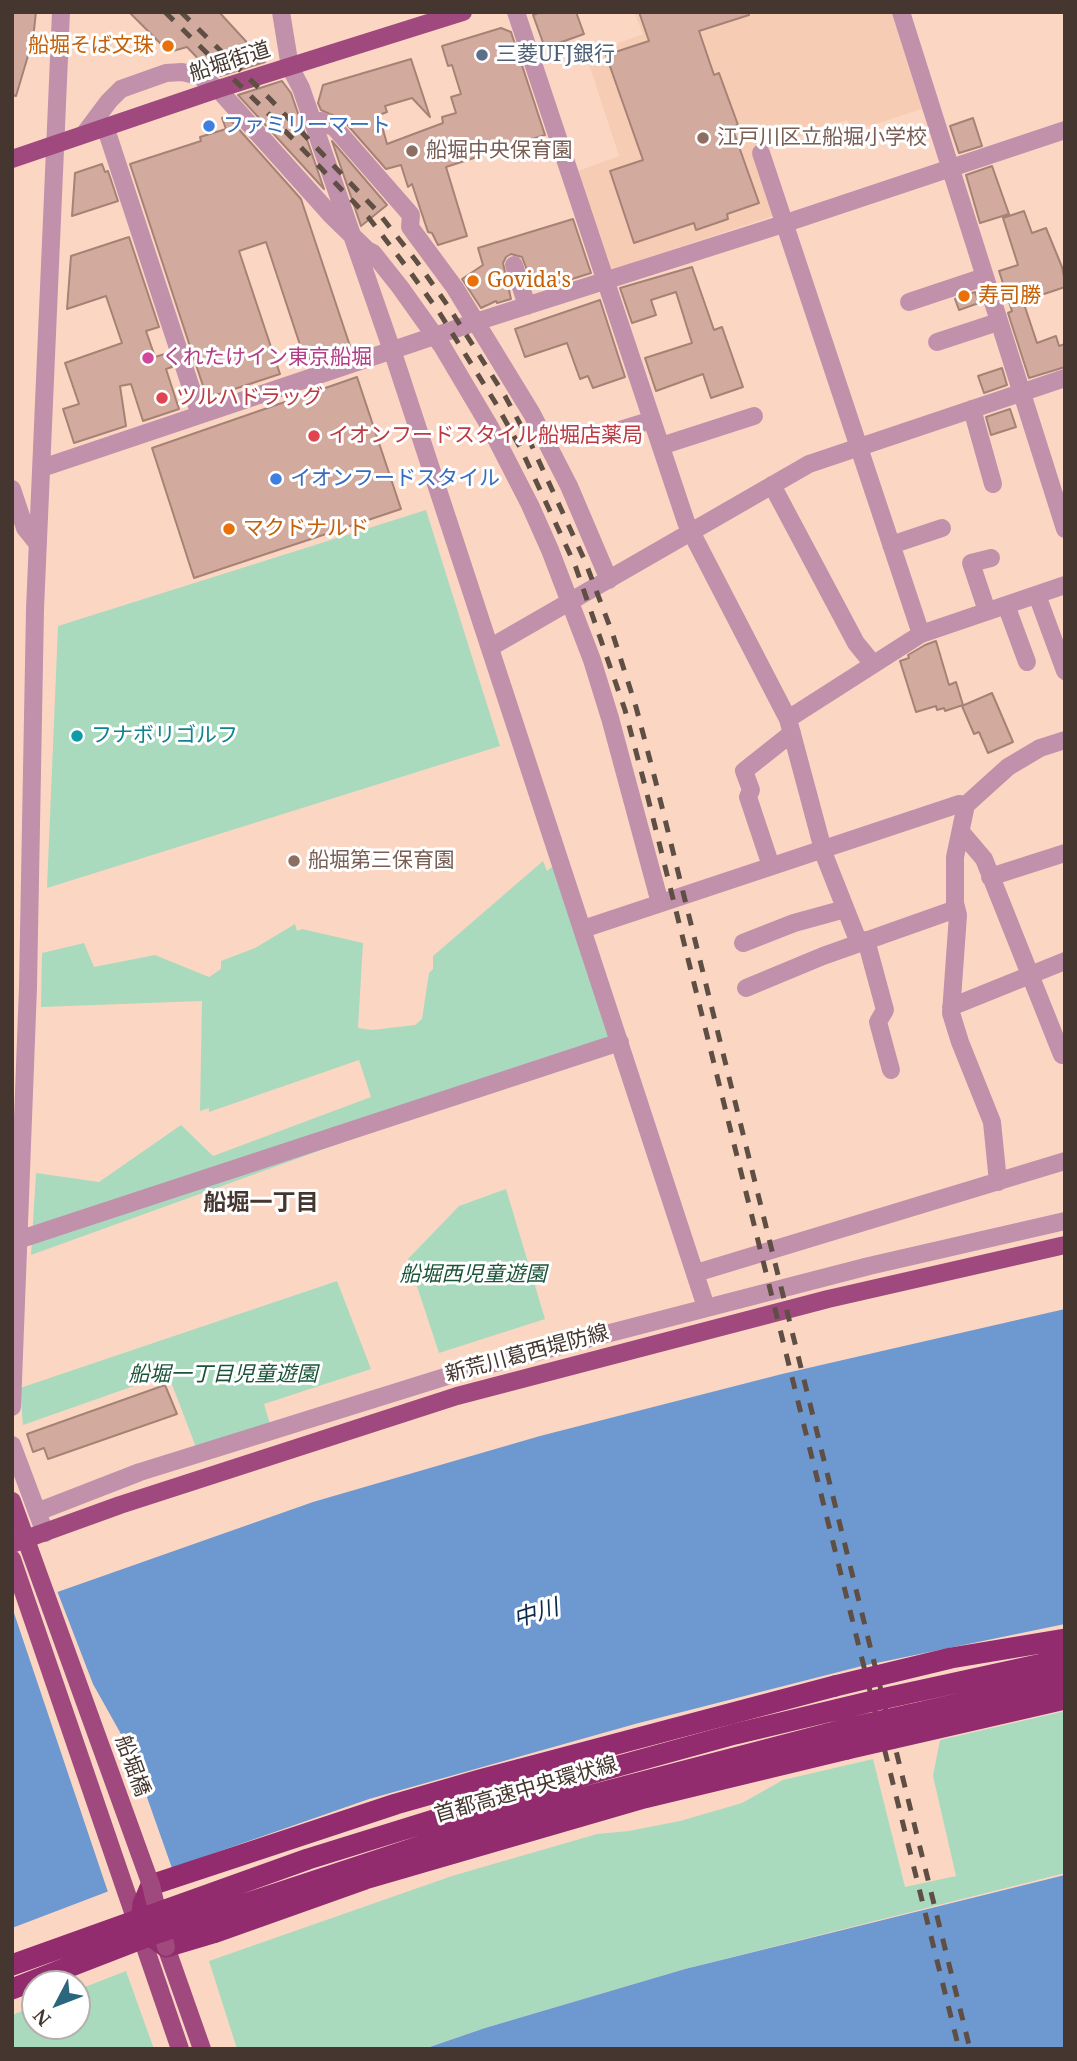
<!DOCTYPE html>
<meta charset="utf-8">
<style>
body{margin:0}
#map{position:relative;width:1077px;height:2061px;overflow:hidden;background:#fbd7c3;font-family:"Noto Serif",serif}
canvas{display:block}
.frame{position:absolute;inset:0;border:14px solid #45372f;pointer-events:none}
.north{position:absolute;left:21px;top:1970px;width:70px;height:70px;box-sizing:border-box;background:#fff;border:2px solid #b5afac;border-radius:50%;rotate:228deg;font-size:19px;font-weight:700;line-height:28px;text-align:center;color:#45372f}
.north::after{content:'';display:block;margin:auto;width:24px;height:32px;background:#2a667e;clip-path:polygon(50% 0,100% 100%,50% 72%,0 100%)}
</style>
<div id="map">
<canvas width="1077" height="2061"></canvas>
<div class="frame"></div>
<div class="north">N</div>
</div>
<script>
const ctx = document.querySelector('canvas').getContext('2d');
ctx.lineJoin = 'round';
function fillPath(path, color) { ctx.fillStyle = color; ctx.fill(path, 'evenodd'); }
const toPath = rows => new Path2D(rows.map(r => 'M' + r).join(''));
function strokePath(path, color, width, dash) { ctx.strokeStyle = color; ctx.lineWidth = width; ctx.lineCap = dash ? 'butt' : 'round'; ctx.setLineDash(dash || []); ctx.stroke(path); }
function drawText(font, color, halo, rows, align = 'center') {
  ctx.font = font + ' "Noto Serif","Noto Sans JP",serif'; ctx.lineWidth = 6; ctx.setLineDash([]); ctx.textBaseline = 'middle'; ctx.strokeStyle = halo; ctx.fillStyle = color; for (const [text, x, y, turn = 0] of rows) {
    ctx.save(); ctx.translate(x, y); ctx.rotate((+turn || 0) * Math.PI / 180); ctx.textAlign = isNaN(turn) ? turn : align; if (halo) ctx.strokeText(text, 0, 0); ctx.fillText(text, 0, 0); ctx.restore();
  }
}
const built = toPath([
 [634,12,892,12,922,109,851,132,847,120,774,145,768,151,773,216,611,270,578,171,619,156,586,55,643,34]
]);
const green = toPath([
 [426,510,500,746,47,888,58,626],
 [560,860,620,1042,31,1255,36,1173,99,1182,181,1125,213,1156,371,1097,359,1060,209,1112,209,1108,200,1111,202,1001,41,1007,42,953,84,943,94,967,155,955,209,977,221,969,221,961,255,948,295,924,297,931,302,929,363,943,358,1028,372,1030,415,1025,422,1019,429,973,433,969,433,956,543,861,547,871],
 [506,1189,545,1319,439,1353,408,1259,459,1206],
 [337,1281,371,1369,264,1404,270,1424,197,1450,168,1374,23,1425,20,1388],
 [1065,1711,1065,1873,685,1969,485,2028,424,2049,237,2049,209,1961,452,1876,597,1834,629,1831,680,1821,742,1803,783,1780,873,1759,905,1887,956,1876,933,1776,940,1740],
 [126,1971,154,2049,12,2049,12,2015,35,2006,35,2026,77,2026,77,1990]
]);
const water = toPath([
 [1065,1309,1065,1624,862,1666,635,1724,369,1799,146,1877,12,1928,12,1608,313,1502,540,1436,782,1374],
 [1065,1875,1065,2049,424,2049,485,2028,685,1969]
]);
const pier = toPath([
 [56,1588,93,1684,131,1752,173,1871,109,1895,12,1607,12,1604]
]);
const building = toPath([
 [12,12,36,12,33,39,16,96,12,95,12,12],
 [129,12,219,12,265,62,220,76,206,67,187,47,169,52,129,12],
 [541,12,576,12,584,34,545,48,533,15,541,12],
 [639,12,748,12,749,15,699,31,714,75,719,73,738,125,732,127,759,203,727,214,728,219,696,230,694,223,634,243,610,171,643,160,606,55,649,41,639,12],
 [501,28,511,32,545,135,446,167,467,236,438,245,432,233,428,232,412,184,408,187,401,165,386,169,343,120,321,110,318,103,323,85,411,59,430,117,412,98,385,106,387,112,379,115,387,144,443,123,442,117,456,113,451,97,461,94,452,65,448,66,442,46,501,28],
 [282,81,291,93,324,189,238,95,282,81],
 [227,116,301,199,350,346,305,360,266,242,239,251,280,374,207,398,130,164,201,141,200,137,226,129,222,118,227,116],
 [973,118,982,146,959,153,950,126,973,118],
 [332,141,387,205,361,226,332,141],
 [102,164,105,172,108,171,118,201,72,216,75,173,102,164],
 [992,166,1009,214,980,223,966,175,992,166],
 [1024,211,1032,233,1046,228,1062,267,1065,282,1065,287,1023,301,1037,343,1056,336,1059,346,1065,344,1065,367,1029,378,1008,313,1012,311,999,271,1018,265,1003,218,1024,211],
 [573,219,591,273,553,285,551,280,533,286,522,257,511,254,506,257,503,263,511,299,497,303,496,301,481,308,462,279,483,265,478,248,573,219],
 [129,237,159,327,146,331,155,357,168,353,172,367,166,369,179,409,143,421,131,384,120,386,126,426,74,443,63,409,79,404,65,363,122,343,106,296,67,309,71,256,129,237],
 [692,267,714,330,722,327,743,387,711,398,703,374,656,391,645,358,692,343,676,292,651,300,656,315,632,323,620,288,692,267],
 [975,292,979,303,959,310,955,299,975,292],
 [600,300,625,377,593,388,588,376,580,379,567,343,525,357,515,329,600,300],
 [1002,368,1007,385,984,393,978,376,1002,368],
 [357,377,401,509,194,578,152,448,357,377],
 [1010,409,1016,427,991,435,986,417,1010,409],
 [936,641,949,685,956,682,963,705,945,711,944,708,937,710,936,706,916,712,900,661,909,658,908,655,925,645,936,641],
 [992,693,1013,742,988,753,979,732,974,734,962,706,992,693],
 [165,1385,177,1414,48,1459,44,1448,33,1452,27,1434,165,1385]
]);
const minor = toPath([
 [281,12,290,67,301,88,396,362,706,1307],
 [516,12,686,522,788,719,825,857,859,943],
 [901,12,1065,529],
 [313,123,321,121,335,128,411,215,410,227,455,288,532,414,569,486,609,580],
 [105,126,200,415],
 [85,133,109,101,121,89,166,73,182,72,199,76,218,89,331,215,367,250,373,253,400,287,442,346,490,427,530,505,550,550,592,660,610,718,660,903],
 [761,153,921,634],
 [514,265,527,306],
 [909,302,984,277],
 [937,342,998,322],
 [972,409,993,484],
 [613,432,652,420],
 [661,446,754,416],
 [42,468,485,319,777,226,1065,130],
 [772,485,856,643,873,664],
 [12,489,25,528,38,544],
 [891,545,942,528],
 [1037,595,1065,671],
 [1006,605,1027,662],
 [987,611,971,563,991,558],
 [491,647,809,464,1065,378],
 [788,719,921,634,1065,585],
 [961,832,984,859,1062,1055],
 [771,866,748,797,751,790,744,771,792,733],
 [990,877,1065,853],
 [583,929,959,804,966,805],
 [866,940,885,1010,878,1022,891,1070],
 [743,943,794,923,845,909],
 [746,988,823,956,956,909],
 [951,1007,1065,961],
 [998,1182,992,1122,960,1042,951,1013,958,915,955,903,955,857,966,805,1008,767,1040,748,1065,740],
 [18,1240,620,1042],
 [696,1273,1065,1161],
 [12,1407,28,987,35,609,61,12],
 [12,1445,45,1533],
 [37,1512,140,1472,467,1370,869,1266,1065,1221]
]);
const major = toPath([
 [12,159,218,89,463,12],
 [12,1544,120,1505,457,1396,828,1299,1065,1245],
 [12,1559,180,2049],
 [166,1947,202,2049]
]);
const highway = toPath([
 [835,1686,480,1780,396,1804,151,1885,143,1904,140,1928,166,1947,213,1933,365,1879,644,1798,847,1749]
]);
const rail = toPath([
 [165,12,262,107,369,218,408,269,439,312,495,402,521,449,575,565,625,710,644,782,959,2049],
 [181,12,270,99,377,211,417,262,448,306,505,396,531,444,585,561,613,635,636,707,655,779,970,2049]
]);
const majorBridge = toPath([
 [12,1501,151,1885,166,1947]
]);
const highwayBridge = toPath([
 [835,1686,951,1658,1065,1639],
 [847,1749,1065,1699],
 [12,1965,308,1859,524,1792,735,1734,877,1700,1065,1659],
 [12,1989,154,1934,427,1844,539,1809,850,1728,1065,1680]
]);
const markers = [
 [168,46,7,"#e8710a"],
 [482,55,7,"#5c6f8a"],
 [209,126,7,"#3f7fe0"],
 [703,138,7,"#8d6e63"],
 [412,151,7,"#8d6e63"],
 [473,281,7,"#e8710a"],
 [964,296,7,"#e8710a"],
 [148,358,7,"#d1479c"],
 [162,398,7,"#e0444e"],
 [314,436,7,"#e0444e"],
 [276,479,7,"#3f7fe0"],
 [229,529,7,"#e8710a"],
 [77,736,7,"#0f9aa8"],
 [294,861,7,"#8d6e63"]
];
const foodNames = [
 ["船堀そば文珠",154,46,"right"],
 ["Govida's",487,281],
 ["寿司勝",978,296],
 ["マクドナルド",243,529]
];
const serviceNames = [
 ["三菱UFJ銀行",496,55]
];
const streetNames = [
 ["船堀街道",230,62,-18],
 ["新荒川葛西堤防線",527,1354,-15],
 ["船堀橋",132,1766,70],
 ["首都高速中央環状線",526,1790,-16]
];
const shopNames = [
 ["ファミリーマート",223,126],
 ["イオンフードスタイル",290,479]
];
const educationNames = [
 ["江戸川区立船堀小学校",717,138],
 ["船堀中央保育園",426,151],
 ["船堀第三保育園",308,861]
];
const hotelNames = [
 ["くれたけイン東京船堀",162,358]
];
const healthNames = [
 ["ツルハドラッグ",176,398],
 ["イオンフードスタイル船堀店薬局",328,436]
];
const cultureNames = [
 ["フナボリゴルフ",91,736]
];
const parkNames = [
 ["船堀西児童遊園",473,1275],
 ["船堀一丁目児童遊園",223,1375]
];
const neighbourhoodNames = [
 ["船堀一丁目",261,1203]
];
const waterNames = [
 ["中川",536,1614,-17]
];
fillPath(built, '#f7ccb4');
fillPath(green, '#a9dabe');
fillPath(water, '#6e99d0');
fillPath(pier, '#fbd7c3');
fillPath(building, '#d2ab9e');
strokePath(building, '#a68276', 2);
strokePath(minor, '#c190ab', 18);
strokePath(major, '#a0497e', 18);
strokePath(highway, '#922c6e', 21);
strokePath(rail, '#5f4e44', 5, [12, 12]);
strokePath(majorBridge, '#a0497e', 18);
strokePath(highwayBridge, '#922c6e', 21);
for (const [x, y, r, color] of markers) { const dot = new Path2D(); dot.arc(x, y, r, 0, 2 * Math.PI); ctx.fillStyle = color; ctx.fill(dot); strokePath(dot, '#fff', 2.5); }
drawText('21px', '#c56008', '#fff', foodNames, 'left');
drawText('21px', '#4e5e75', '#fff', serviceNames, 'left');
drawText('21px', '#45372f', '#fff', streetNames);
drawText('21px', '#366cbe', '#fff', shopNames, 'left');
drawText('21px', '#785e54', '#fff', educationNames, 'left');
drawText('21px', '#b23c85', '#fff', hotelNames, 'left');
drawText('21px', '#be3a42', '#fff', healthNames, 'left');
drawText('21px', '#0d838f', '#fff', cultureNames, 'left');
drawText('italic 21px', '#1a5338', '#fff', parkNames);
drawText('bold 23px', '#45372f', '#fff', neighbourhoodNames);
drawText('italic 23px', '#0b294d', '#fff', waterNames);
</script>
